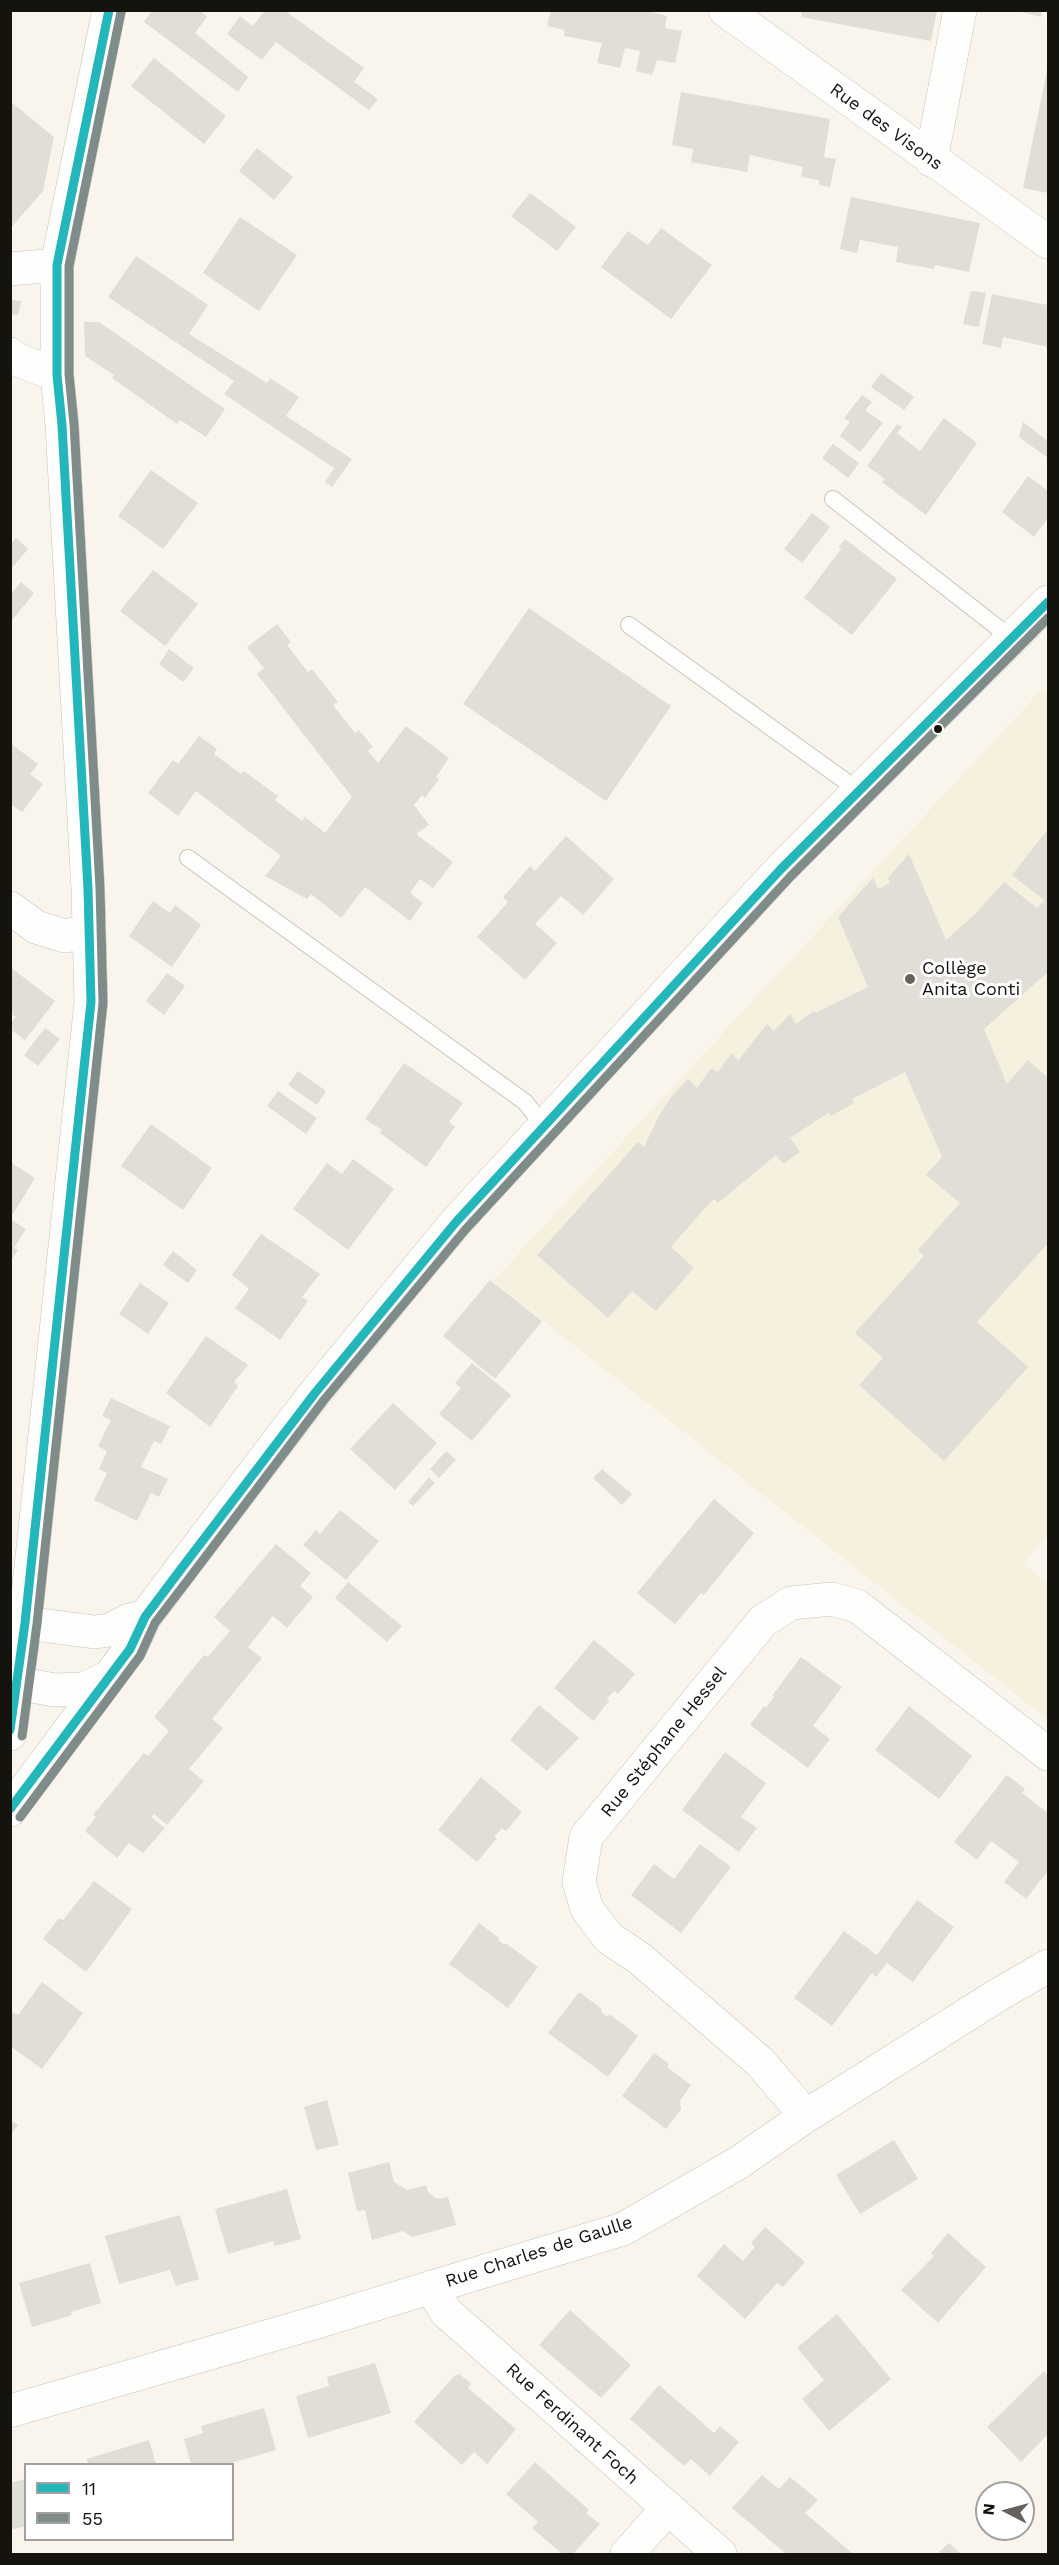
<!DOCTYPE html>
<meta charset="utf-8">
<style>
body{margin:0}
#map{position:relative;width:1059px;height:2565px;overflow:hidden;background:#f9f5ec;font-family:"Work Sans",sans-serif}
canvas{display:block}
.frame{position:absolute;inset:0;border:12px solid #15130e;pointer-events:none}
.legend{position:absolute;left:24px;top:2463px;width:210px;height:78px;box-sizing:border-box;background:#fff;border:2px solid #a1a19f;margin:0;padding:8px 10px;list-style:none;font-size:18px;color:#15130e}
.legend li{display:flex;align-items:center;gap:12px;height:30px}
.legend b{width:30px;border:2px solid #a1a19f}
.north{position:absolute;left:975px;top:2481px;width:60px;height:60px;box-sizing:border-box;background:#fff;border:2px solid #a1a19f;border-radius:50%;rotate:276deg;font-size:16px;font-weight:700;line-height:24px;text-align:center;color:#15130e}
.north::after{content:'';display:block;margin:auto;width:21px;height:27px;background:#65625c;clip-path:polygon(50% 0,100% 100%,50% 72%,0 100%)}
</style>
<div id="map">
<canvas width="1059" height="2565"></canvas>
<div class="frame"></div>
<ul class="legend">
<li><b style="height:8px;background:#23b6bb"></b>11</li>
<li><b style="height:8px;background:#808c89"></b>55</li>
</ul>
<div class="north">N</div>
</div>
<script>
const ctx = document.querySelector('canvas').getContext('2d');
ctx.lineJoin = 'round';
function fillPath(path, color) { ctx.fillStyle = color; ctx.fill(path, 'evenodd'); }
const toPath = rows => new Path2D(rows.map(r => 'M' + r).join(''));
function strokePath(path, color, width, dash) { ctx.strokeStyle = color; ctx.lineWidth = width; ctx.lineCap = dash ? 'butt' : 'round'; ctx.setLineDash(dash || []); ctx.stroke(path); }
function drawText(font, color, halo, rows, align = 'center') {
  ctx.font = font + ' "Work Sans",sans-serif'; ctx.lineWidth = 6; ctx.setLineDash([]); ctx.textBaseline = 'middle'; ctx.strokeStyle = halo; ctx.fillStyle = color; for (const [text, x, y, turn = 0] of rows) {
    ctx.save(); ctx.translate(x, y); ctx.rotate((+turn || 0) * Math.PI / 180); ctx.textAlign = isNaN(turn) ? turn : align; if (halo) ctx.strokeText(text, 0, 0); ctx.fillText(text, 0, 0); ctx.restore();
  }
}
const built = toPath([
 [1043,688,1048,693,1048,1535,1023,1564,1048,1583,1048,1720,493,1281]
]);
const building = toPath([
 [152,10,200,10,207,17,195,33,248,77,238,92,144,22],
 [265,10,284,10,364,68,354,82,378,99,369,110,276,42,262,60,227,34,240,16,253,26],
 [551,10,643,10,667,16,665,28,682,31,675,63,657,60,652,75,636,71,640,51,625,48,620,68,597,63,602,43,564,36,565,30,547,26],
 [802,10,937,10,931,41,801,17],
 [1014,10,1042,10,1041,17],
 [154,58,226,116,204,144,131,86],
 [1047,70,1048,70,1048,193,1023,188],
 [681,92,830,119,824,157,836,159,830,187,819,185,819,180,801,177,803,167,750,155,747,172,691,162,693,149,672,145],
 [10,101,54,137,43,191,10,229],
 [257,148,293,177,274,200,239,171],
 [530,193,576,227,557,251,511,216],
 [851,197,980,223,969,272,935,265,934,269,896,262,898,247,860,240,857,253,840,249],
 [240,217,297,255,259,311,203,273],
 [661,228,712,265,671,319,601,267,628,231,648,245],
 [136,256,208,305,189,334,267,383,270,378,299,397,286,416,352,459,332,487,325,482,334,468,224,394,234,381,108,297],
 [971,291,986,293,979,327,963,324],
 [992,294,1048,305,1048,347,1003,337,1001,348,982,344],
 [10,300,21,301,18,315,10,314],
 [84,322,99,322,225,409,206,437,180,420,177,424,112,378,114,375,85,356],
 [881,373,914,397,904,410,871,387],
 [862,395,872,402,865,410,883,423,860,452,840,436,850,422,844,418],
 [944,418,977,443,926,515,882,482,885,479,867,466,897,424,902,427,897,433,920,451],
 [1023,422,1048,441,1048,458,1019,437],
 [833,444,859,463,848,478,822,458],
 [151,470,198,503,163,549,118,516],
 [1028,476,1048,491,1048,518,1034,537,1002,512],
 [812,513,830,527,802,563,784,549],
 [16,538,28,549,10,570,10,545],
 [845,539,897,579,852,635,804,598,841,549,839,547],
 [153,570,198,604,165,646,120,611],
 [21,582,34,593,10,623,10,595],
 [529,608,671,706,606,801,463,704],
 [277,624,291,642,287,645,308,672,312,669,338,702,333,705,355,733,359,730,373,747,368,751,378,763,406,726,449,758,436,777,439,779,425,798,422,795,414,805,429,825,416,834,453,862,433,888,420,879,410,893,423,903,410,921,365,887,341,918,311,894,307,899,265,876,281,856,196,791,178,816,148,793,173,760,178,764,199,736,217,749,214,754,241,774,244,771,278,796,275,800,302,821,305,817,325,833,352,797,257,674,264,668,247,647],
 [169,649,194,668,183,682,159,664],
 [10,743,38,764,30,774,43,784,22,812,10,804],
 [1048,829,1048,972,984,1029,1007,1084,1028,1060,1048,1078,1048,1243,977,1322,1028,1367,944,1461,859,1385,883,1358,855,1333,924,1256,918,1250,960,1203,926,1175,942,1157,905,1072,852,1099,854,1103,831,1116,828,1113,790,1138,800,1152,783,1164,776,1155,718,1203,714,1199,704,1209,671,1247,694,1268,656,1311,632,1291,608,1318,537,1255,638,1142,644,1147,659,1116,671,1097,688,1079,697,1088,711,1068,718,1072,732,1053,738,1061,767,1024,774,1031,790,1014,796,1024,814,1011,815,1013,868,987,838,917,873,878,878,889,890,883,888,878,909,854,946,940,975,914,1004,882,1037,908,1044,900,1012,875],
 [566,836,614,879,583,915,561,896,535,924,557,943,525,980,477,937,508,902,503,897,530,866,535,871],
 [153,901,170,913,175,905,201,925,172,967,129,936],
 [10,967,55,1001,25,1040,10,1029,10,1024,16,1017,10,1013],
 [167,973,185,986,164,1015,146,1001],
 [45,1028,60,1039,38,1066,24,1055],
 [404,1063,463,1103,449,1122,455,1127,426,1167,380,1133,382,1130,365,1119],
 [298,1071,326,1091,317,1105,288,1085],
 [278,1091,317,1118,306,1134,267,1106],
 [151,1124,212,1168,183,1210,121,1166],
 [353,1159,394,1189,348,1250,293,1209,327,1163,342,1174],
 [10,1162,35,1178,10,1219],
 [10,1219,26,1229,14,1248,18,1250,10,1262],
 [261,1234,320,1274,302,1297,308,1301,280,1340,235,1308,249,1289,232,1275],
 [173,1251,197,1270,188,1283,163,1265],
 [490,1280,542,1321,495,1379,443,1336],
 [140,1283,169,1303,148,1334,119,1314],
 [206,1336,248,1365,234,1382,238,1386,210,1427,166,1393],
 [472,1363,511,1395,472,1441,439,1414,461,1388,455,1383],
 [111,1398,170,1426,161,1444,154,1441,141,1467,168,1479,159,1497,151,1493,137,1521,94,1500,107,1473,99,1469,107,1451,98,1446,111,1420,102,1416],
 [393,1403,437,1443,395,1490,350,1449],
 [446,1451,456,1460,439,1478,430,1469],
 [602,1469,632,1494,622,1505,593,1478],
 [429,1477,435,1483,413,1506,408,1502],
 [714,1499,754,1533,704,1595,701,1593,675,1624,637,1593],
 [340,1510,379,1541,346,1580,303,1545,316,1530,320,1534],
 [276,1544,311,1573,300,1586,313,1597,287,1628,273,1616,248,1647,262,1658,212,1719,223,1728,189,1769,204,1781,167,1825,154,1814,151,1817,165,1828,143,1853,129,1843,117,1858,85,1831,96,1817,93,1815,144,1753,148,1756,169,1731,154,1717,204,1655,208,1657,230,1631,214,1617],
 [348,1582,402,1626,387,1642,335,1598],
 [594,1640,635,1674,618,1694,614,1691,607,1699,609,1701,593,1721,554,1688],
 [801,1657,842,1687,813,1726,830,1739,808,1768,750,1725,764,1706,766,1708,774,1697,772,1696],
 [539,1705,579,1738,547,1771,510,1740],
 [909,1706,972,1756,939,1799,875,1750],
 [725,1752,766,1783,741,1817,757,1828,739,1852,682,1810],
 [1007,1775,1025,1789,1022,1793,1048,1813,1048,1871,1026,1899,1004,1882,1019,1862,991,1841,977,1860,954,1842],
 [481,1777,522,1812,506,1831,502,1828,494,1837,497,1838,477,1862,438,1830],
 [700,1844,731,1867,681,1933,631,1895,654,1864,674,1879],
 [94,1881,132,1909,86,1972,43,1939,59,1918,63,1920],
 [917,1900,954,1927,913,1982,887,1963,876,1977,872,1973,832,2026,794,1998,844,1931,877,1955],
 [479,1923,499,1938,498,1940,503,1944,507,1944,538,1967,508,2008,449,1964],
 [42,1982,83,2013,42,2069,10,2046,10,2011,18,2015],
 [579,1992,602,2009,601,2012,607,2016,611,2015,638,2036,608,2077,548,2033],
 [654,2053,669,2064,667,2067,691,2085,680,2101,681,2109,666,2129,622,2096],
 [327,2100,339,2145,316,2150,304,2107],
 [10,2120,18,2125,10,2136],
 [894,2140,918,2179,860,2214,836,2175],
 [389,2162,394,2182,407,2190,426,2185,428,2192,437,2199,448,2197,456,2225,412,2237,403,2231,372,2240,365,2210,357,2211,348,2173],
 [287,2189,301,2239,275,2246,273,2241,228,2254,215,2209],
 [180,2215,199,2279,176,2286,170,2270,119,2284,105,2236],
 [765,2227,805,2262,783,2287,777,2283,745,2319,697,2276,724,2244,743,2261,755,2247,751,2243],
 [948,2233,986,2267,938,2323,901,2290,934,2256,931,2253],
 [90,2263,101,2303,71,2312,72,2315,32,2327,19,2283],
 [570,2310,631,2365,601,2398,539,2345],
 [837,2314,891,2379,829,2431,802,2399,824,2380,797,2348],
 [375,2363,391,2413,308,2438,296,2396,329,2386,327,2377],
 [1044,2371,1048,2376,1048,2434,1021,2462,987,2427],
 [459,2374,471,2383,468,2388,516,2429,487,2464,474,2452,462,2465,414,2422,454,2376],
 [659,2385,714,2433,720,2426,739,2442,710,2476,691,2459,684,2466,630,2419],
 [264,2408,276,2450,228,2464,191,2464,184,2439,203,2433,201,2426],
 [149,2440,156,2464,88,2464,87,2459],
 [535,2462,589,2510,586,2513,600,2524,573,2554,562,2554,532,2528,538,2522,506,2494],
 [762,2475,779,2489,790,2477,818,2500,805,2513,853,2554,786,2554,732,2508],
 [26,2479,26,2526,10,2530,10,2483],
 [949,2543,961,2554,937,2554]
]);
const lane = toPath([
 [833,499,1011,638],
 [629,625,859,791],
 [188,858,525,1102,544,1126]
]);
const street = toPath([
 [725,10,1048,242],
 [931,160,960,10],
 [10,269,57,265],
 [10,354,18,360,57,375],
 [10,908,36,927,65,936,89,931],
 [25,1623,95,1632,110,1630,129,1620,145,1617],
 [17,1683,54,1690,84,1689,109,1677],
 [10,1734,25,1623,91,1002,88,889,62,425,57,375,57,265,109,10],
 [10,1810,130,1649,145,1617,181,1569,315,1393,456,1222,781,869,1048,602],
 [806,2116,760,2062,639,1958,609,1938,587,1909,579,1882,586,1837,763,1621,791,1603,832,1599,857,1606,1048,1754],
 [431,2287,446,2312,720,2554],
 [10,2411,314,2323,623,2229,738,2163,806,2116,998,1995,1048,1966],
 [627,2554,667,2509]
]);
const bus1 = toPath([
 [10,1730,25,1623,91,1002,88,889,62,425,57,375,57,265,109,10],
 [10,1809,130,1649,145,1617,181,1569,315,1393,456,1222,781,869,1048,602]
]);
const bus2 = toPath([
 [22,1736,37,1624,103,1003,100,888,74,424,69,374,69,266,121,12],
 [20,1817,140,1656,155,1623,191,1576,324,1400,465,1230,790,877,1048,618]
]);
const markers = [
 [938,729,5,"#15130e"],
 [910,979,6,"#65625c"]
];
const streetNames = [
 ["Rue des Visons",886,127,36],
 ["Rue Stéphane Hessel",664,1742,-51],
 ["Rue Charles de Gaulle",539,2252,-18],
 ["Rue Ferdinant Foch",572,2424,42]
];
const poiNames = [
 ["Collège",922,969],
 ["Anita Conti",922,990]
];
fillPath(built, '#f6f0de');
fillPath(building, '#e0ded7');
strokePath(lane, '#c6c4bd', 18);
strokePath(street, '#c6c4bd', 34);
strokePath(lane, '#fefefc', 16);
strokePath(street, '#fefefc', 33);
strokePath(bus1, '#23b6bb', 9);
strokePath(bus2, '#808c89', 9);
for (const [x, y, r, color] of markers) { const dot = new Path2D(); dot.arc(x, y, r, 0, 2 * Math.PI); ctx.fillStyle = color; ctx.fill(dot); strokePath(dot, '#fff', 2); }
drawText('18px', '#15130e', '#fff', streetNames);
drawText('18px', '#15130e', '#fff', poiNames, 'left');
</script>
